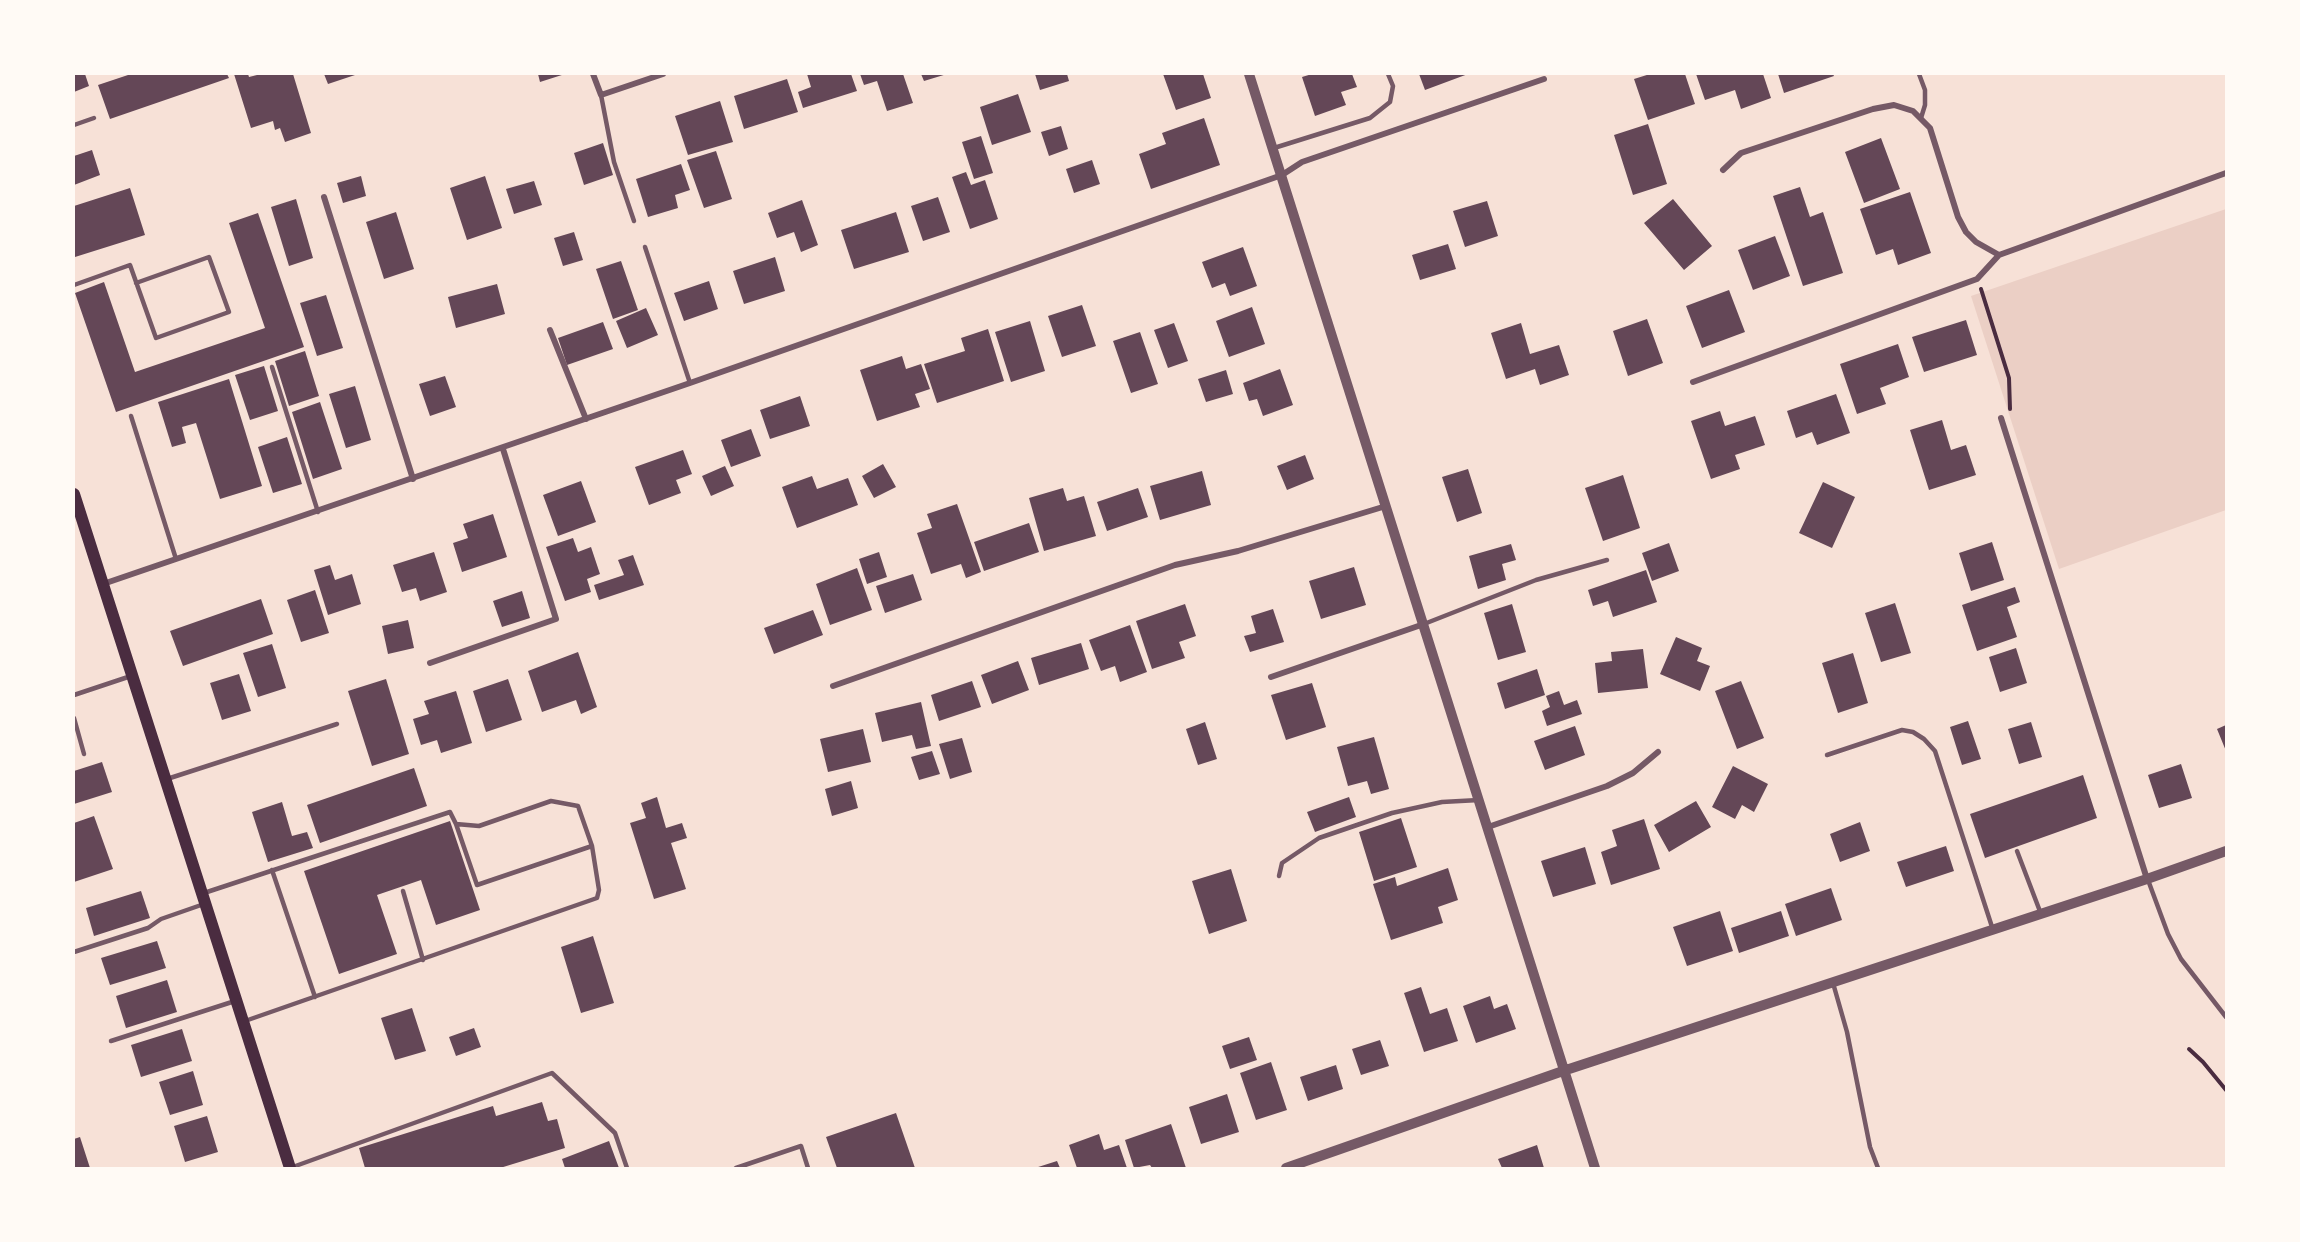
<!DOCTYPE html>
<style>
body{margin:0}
#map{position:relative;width:2300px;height:1242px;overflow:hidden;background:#f7e1d7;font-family:Figtree,sans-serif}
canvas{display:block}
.frame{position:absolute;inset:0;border:75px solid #fffaf5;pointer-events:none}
</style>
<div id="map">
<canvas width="2300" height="1242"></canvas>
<div class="frame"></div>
</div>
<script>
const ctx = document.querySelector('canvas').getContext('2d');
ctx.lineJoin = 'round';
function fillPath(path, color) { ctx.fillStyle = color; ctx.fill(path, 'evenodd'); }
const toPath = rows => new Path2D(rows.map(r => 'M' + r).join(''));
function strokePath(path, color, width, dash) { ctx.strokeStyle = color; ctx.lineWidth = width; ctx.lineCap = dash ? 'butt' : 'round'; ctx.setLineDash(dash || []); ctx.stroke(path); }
const green = toPath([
 [2226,209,2226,510,2059,569,1971,296]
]);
const building = toPath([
 [74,74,85,74,89,86,74,92],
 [131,74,227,74,229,78,110,119,98,85],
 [234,74,248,74,249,77,261,74,293,74,311,133,285,142,280,128,275,130,273,121,251,128],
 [324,74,358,74,328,84],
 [538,74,565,74,540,82],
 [807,74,851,74,857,91,803,108,798,92,811,87],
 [860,74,903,74,913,103,887,111,877,81,864,85],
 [921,74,947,74,924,81],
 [1035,74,1067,74,1069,81,1040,90],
 [1163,74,1203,74,1211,98,1176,110],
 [1312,74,1352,74,1357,87,1341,92,1346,105,1315,116,1302,77],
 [1419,74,1468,74,1425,90],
 [1650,74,1685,74,1695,104,1648,120,1634,79],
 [1696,74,1763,74,1771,98,1741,109,1735,90,1705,100],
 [1778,74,1833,74,1834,76,1784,93],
 [787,79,798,112,744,129,734,96],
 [1018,94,1031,132,992,145,980,107],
 [720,101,733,142,688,155,675,116],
 [1204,118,1220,165,1151,189,1139,154,1166,144,1162,133],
 [1648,124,1667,184,1633,195,1614,135],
 [1061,126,1068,149,1049,156,1041,132],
 [981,136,993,173,974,179,962,142],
 [1881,138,1900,189,1864,203,1845,152],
 [603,143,613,175,584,185,574,153],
 [92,150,100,175,74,185,74,156],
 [716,151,732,199,704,208,687,160],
 [1092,160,1100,184,1074,193,1066,169],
 [681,164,690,190,675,195,678,208,648,217,636,179],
 [966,172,971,185,985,180,998,219,970,229,952,177],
 [361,176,366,196,343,203,337,183],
 [485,176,502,228,467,240,450,188],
 [534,181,542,205,514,214,506,189],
 [1800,187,1810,217,1823,212,1843,273,1803,286,1773,196],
 [130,188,145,235,75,257,74,206],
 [1910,192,1931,253,1898,265,1893,249,1876,255,1860,209],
 [938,197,950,232,923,241,911,206],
 [296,199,313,258,289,266,271,207],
 [1673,199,1712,246,1684,270,1644,223],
 [802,200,818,245,801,252,794,232,777,238,768,213],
 [1487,201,1498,236,1465,247,1453,211],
 [396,212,414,269,384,279,366,222],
 [896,212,909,252,854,269,841,230],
 [258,213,304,347,116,412,75,293,104,282,135,372,265,328,229,223],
 [574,232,583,260,563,266,554,238],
 [1775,236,1790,276,1753,290,1738,250],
 [1448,244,1456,269,1420,280,1412,255],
 [1243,247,1257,286,1230,296,1225,283,1212,288,1202,262],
 [775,257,785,291,744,304,733,271],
 [621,261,638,310,613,319,596,269],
 [709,281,718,309,684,321,674,293],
 [497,284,505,314,456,328,448,297],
 [1729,290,1745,332,1702,348,1686,306],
 [326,295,343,348,317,356,300,303],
 [1082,305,1096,346,1062,357,1048,316],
 [1252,307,1265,344,1229,357,1216,321],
 [646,308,658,335,627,348,616,321],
 [1647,319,1663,363,1628,376,1613,331],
 [1966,320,1977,355,1924,372,1912,337],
 [1030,321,1045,371,1011,382,995,332],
 [603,322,613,349,567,365,558,338],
 [1174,323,1188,361,1168,368,1154,330],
 [1521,323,1530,354,1559,345,1569,375,1540,385,1535,369,1506,379,1491,333],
 [988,329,1004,381,937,403,924,364,965,351,961,338],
 [1140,332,1158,384,1131,393,1113,341],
 [1898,344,1909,377,1880,388,1886,404,1857,414,1840,364],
 [305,351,319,396,289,406,275,361],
 [902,356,906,369,921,364,930,389,915,394,920,407,877,421,860,370],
 [264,366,278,411,250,420,235,375],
 [1280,369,1293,405,1263,416,1257,399,1249,401,1243,383],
 [1226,370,1233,394,1206,402,1198,379],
 [445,376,456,407,430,416,419,384],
 [229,379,262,486,220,499,196,423,182,427,186,443,172,447,158,402],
 [355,386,371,440,346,448,329,394],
 [1836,394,1850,433,1817,445,1812,432,1796,438,1787,411],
 [800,396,810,426,770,439,760,410],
 [320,402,342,469,313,479,292,412],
 [1720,411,1725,426,1755,416,1765,445,1735,455,1740,469,1711,479,1691,421],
 [1942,420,1951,450,1966,445,1976,475,1929,490,1910,430],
 [751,429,761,456,731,467,721,440],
 [287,437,302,484,273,493,258,447],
 [683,450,692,474,676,480,681,493,649,505,635,467],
 [1305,455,1314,479,1287,490,1277,466],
 [883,464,896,487,874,498,862,476],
 [725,466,734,486,711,496,702,476],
 [1468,469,1482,513,1457,522,1442,477],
 [1202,471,1211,505,1160,520,1150,486],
 [1623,475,1640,528,1603,541,1585,488],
 [812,476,817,489,848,478,858,505,797,528,782,487],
 [581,481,596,522,558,536,543,495],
 [1823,482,1855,497,1832,548,1799,533],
 [1063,488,1067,501,1084,496,1096,536,1044,551,1029,498],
 [1138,488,1148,517,1107,531,1097,502],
 [957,504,981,572,966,578,961,564,931,574,917,533,932,528,927,514],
 [493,514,507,557,462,572,453,543,468,538,463,524],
 [1029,523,1039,552,984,571,974,542],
 [573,538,578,552,591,547,600,574,587,579,591,592,565,601,546,547],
 [1992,542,2004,580,1971,591,1959,553],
 [1669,543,1679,571,1652,581,1642,553],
 [1511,544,1516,560,1502,564,1506,580,1478,589,1469,556],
 [434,552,447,592,420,601,416,588,402,592,393,565],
 [879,552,887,577,867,584,859,559],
 [633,555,644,585,599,600,594,585,624,575,618,560],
 [330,565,335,580,352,574,361,604,328,615,314,570],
 [1354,567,1366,605,1321,619,1309,581],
 [857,568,872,610,830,625,816,584],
 [1646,570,1657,602,1613,617,1608,601,1593,606,1588,590],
 [913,574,922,600,885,613,876,586],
 [2015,587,2020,602,2007,607,2017,637,1977,651,1962,605],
 [315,590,329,633,301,642,287,600],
 [522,591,530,618,502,627,493,601],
 [261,599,273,634,183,666,170,631],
 [1895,603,1911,653,1881,662,1865,613],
 [1185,604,1196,636,1179,642,1185,658,1152,669,1136,621],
 [1512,604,1526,652,1498,660,1484,613],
 [1273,609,1284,642,1250,652,1244,636,1256,633,1251,616],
 [813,610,823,635,774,654,764,628],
 [408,620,414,648,388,654,382,626],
 [1130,625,1147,672,1120,682,1115,666,1101,671,1089,640],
 [1676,637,1702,648,1697,661,1710,666,1700,691,1660,674],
 [1081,643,1089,669,1039,685,1031,658],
 [272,644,286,688,258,697,243,653],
 [2016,648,2027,683,2000,692,1989,657],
 [1643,649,1648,688,1598,693,1595,663,1612,661,1611,652],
 [578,652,597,707,581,714,576,700,542,712,528,671],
 [1853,653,1868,703,1838,713,1822,663],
 [1018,661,1029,690,992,704,981,675],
 [1537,669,1545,695,1505,709,1497,683],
 [239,674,251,711,222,720,210,683],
 [386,679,409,754,372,766,348,691],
 [508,679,522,720,486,732,473,691],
 [972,681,981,707,939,721,931,695],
 [1741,681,1764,738,1737,749,1715,691],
 [1312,683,1326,727,1286,740,1271,695],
 [456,691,472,743,441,753,437,740,421,745,413,719,429,714,424,701],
 [1559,691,1564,705,1577,700,1582,714,1547,726,1542,711,1550,707,1546,696],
 [921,702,931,746,916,749,912,735,882,742,875,713],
 [1968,721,1981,759,1962,765,1950,727],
 [1205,722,1217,759,1198,765,1186,729],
 [2031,722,2042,757,2019,764,2008,729],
 [2226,725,2226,751,2217,729],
 [1575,726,1585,755,1545,770,1534,741],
 [863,729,871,762,828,772,820,739],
 [1374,737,1389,789,1371,794,1367,781,1348,786,1337,747],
 [962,738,972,772,950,779,939,744],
 [932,751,940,774,919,780,911,757],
 [102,762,112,792,74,804,74,771],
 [2181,764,2192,798,2159,808,2148,775],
 [1733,766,1768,784,1754,812,1742,805,1735,819,1712,807],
 [414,768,427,806,320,843,307,805],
 [2083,775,2097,818,1985,858,1970,814],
 [851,781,858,808,832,816,825,789],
 [657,797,666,828,682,823,687,838,671,843,686,889,654,899,630,823,646,818,641,803],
 [1349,797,1356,817,1315,832,1307,812],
 [1696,801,1711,827,1669,852,1654,825],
 [282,802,292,836,307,832,313,848,268,862,252,812],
 [94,816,113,869,74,882,74,823],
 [1401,818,1417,867,1374,881,1359,832],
 [1644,819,1660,869,1611,885,1601,852,1617,846,1612,830],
 [450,821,480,910,436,925,421,880,377,895,397,954,339,974,304,871],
 [1860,822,1870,851,1840,862,1830,834],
 [1946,846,1954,871,1906,887,1897,862],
 [1585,847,1596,884,1553,897,1541,861],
 [1448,868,1458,900,1438,907,1443,923,1391,940,1373,884,1395,877,1397,886],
 [1231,869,1247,921,1209,934,1192,881],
 [1831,888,1842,920,1796,936,1785,904],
 [141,891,150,918,94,936,86,908],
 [1720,911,1733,951,1687,966,1673,927],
 [1781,911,1789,936,1739,953,1731,928],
 [593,936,614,1003,581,1013,561,947],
 [157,941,166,968,110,985,101,958],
 [167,980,177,1012,126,1028,116,996],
 [1421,987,1430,1014,1447,1008,1458,1041,1424,1052,1404,993],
 [1490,996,1494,1009,1507,1004,1516,1029,1476,1043,1463,1006],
 [412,1008,426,1051,395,1060,381,1018],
 [474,1028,481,1047,456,1056,449,1037],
 [182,1029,192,1061,141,1077,131,1045],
 [1249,1037,1257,1060,1230,1069,1222,1046],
 [1380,1040,1389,1066,1361,1075,1352,1049],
 [1271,1062,1287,1110,1256,1120,1240,1073],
 [1336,1065,1343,1089,1308,1101,1300,1077],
 [193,1071,203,1105,170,1115,159,1082],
 [1227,1094,1239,1132,1201,1144,1189,1107],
 [542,1102,548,1121,557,1119,565,1148,500,1168,365,1168,359,1148,493,1106,496,1116],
 [896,1113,915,1168,837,1168,826,1137],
 [207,1116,218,1152,185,1162,174,1126],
 [1171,1124,1186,1168,1152,1168,1150,1165,1134,1168,1125,1140],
 [1099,1134,1104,1150,1119,1145,1127,1168,1077,1168,1069,1145],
 [80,1137,90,1168,74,1168,74,1139],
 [609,1141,619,1168,565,1168,562,1159],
 [1537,1145,1544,1168,1502,1168,1498,1159],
 [1057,1161,1060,1168,1035,1168]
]);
const path = toPath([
 [1981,289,2009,378,2010,409],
 [2189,1049,2203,1062,2226,1090]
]);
const service = toPath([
 [1919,74,1925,90,1925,105,1921,118],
 [601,95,614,162,634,221],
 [74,125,94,118],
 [1274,148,1370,118,1390,102,1393,86,1388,74],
 [645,247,690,383],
 [74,285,130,265,156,338,229,312,209,257,136,283],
 [272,367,318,512],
 [131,416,176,559],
 [1424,624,1536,580,1607,560],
 [74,695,131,676],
 [74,718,84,754],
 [1827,755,1902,730,1913,732,1924,739,1935,751,1993,930],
 [167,779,337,724],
 [456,824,477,885,592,846],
 [2017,851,2041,914],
 [272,870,315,997],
 [1279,876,1282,863,1319,838,1392,813,1442,802,1479,800],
 [2148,880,2168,934,2181,959,2226,1017],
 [403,891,423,960],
 [204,893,450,812,456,824,479,826,551,801,578,806,592,846,599,890,597,898,245,1021],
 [74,952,148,928,161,919,204,904],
 [1833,983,1847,1032,1870,1147,1878,1168],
 [111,1041,235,1001],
 [290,1168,552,1073,615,1133,627,1168],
 [736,1168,801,1146,808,1168]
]);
const minor = toPath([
 [593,74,601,95,663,74],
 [1723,170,1741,153,1873,109,1894,105,1913,111,1930,128,1958,217,1966,232,1976,242,1999,255],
 [324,197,413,479],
 [550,330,586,419],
 [1693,382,1977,279,1999,255,2226,173],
 [2001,418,2147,879],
 [103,584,690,383,1282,175,1302,162,1544,79],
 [430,663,556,619,503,449],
 [1271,677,1424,624],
 [833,686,1175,565,1238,551,1386,506],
 [1488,827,1607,786,1633,773,1658,752]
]);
const tertiary = toPath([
 [1249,74,1595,1168],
 [1286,1168,1563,1071,2147,879,2226,851]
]);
const secondary = toPath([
 [74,494,290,1168]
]);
fillPath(green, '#ebcfc5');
fillPath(building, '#644757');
strokePath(path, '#4a2c40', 4);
strokePath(service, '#755966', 4.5);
strokePath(minor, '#755966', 6);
strokePath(tertiary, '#755966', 10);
strokePath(secondary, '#4a2c40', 12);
</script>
